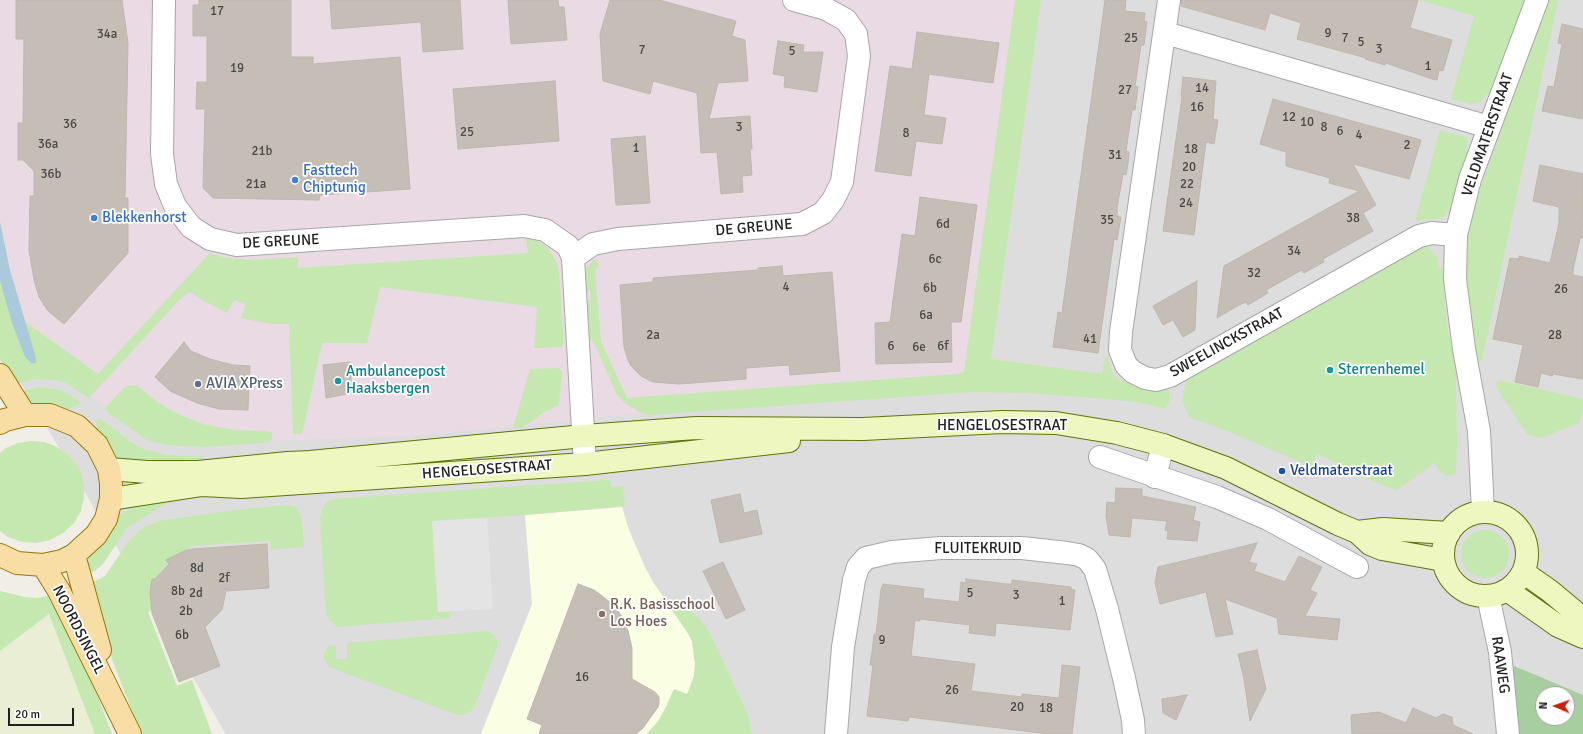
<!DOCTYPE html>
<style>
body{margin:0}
#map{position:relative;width:1583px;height:734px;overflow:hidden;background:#f0eee7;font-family:Signika,sans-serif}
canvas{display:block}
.north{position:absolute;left:1535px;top:686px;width:40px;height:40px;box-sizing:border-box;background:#fff;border:1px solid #a6a6a6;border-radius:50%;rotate:272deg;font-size:11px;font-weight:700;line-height:16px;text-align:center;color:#202020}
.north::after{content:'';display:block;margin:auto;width:14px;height:18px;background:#c7210a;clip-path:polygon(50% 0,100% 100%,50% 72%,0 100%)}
.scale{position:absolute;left:8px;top:708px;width:66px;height:18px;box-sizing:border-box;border:2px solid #202020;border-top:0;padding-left:5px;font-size:12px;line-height:14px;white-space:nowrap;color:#202020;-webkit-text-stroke:3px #fff;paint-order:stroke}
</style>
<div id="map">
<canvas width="1583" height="734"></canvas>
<div class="north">N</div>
<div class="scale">20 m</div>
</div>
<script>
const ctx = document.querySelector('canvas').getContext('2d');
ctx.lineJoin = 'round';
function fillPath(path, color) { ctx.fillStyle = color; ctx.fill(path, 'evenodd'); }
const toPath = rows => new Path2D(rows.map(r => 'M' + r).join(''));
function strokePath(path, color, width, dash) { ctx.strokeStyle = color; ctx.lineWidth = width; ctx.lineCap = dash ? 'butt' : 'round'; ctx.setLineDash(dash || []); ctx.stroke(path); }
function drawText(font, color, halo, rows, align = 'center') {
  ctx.font = font + ' Signika,sans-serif'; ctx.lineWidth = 3.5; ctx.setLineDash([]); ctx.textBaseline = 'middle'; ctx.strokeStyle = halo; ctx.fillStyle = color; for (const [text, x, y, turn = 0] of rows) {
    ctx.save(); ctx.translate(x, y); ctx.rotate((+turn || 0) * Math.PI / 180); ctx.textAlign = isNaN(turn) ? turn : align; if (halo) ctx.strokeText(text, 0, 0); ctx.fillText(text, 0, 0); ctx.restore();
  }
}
const residential = toPath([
 [0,0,1583,0,1583,734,226,734,0,347],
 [1543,694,1567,694,1567,718,1543,718]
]);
const industrial = toPath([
 [0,0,1024,0,971,381,426,435,243,442,154,441,28,352,0,241]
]);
const education = toPath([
 [622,507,629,530,645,567,653,582,688,632,692,641,695,664,694,676,689,691,687,694,674,690,667,705,659,720,647,734,481,734,532,604,525,515]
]);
const farmland = toPath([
 [49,614,95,734,0,734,0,651]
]);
const grass = toPath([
 [1015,0,1041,0,991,359,1102,374,1105,357,1108,357,1113,374,1120,381,1151,390,1166,389,1169,391,1169,402,1165,409,1137,402,1096,398,1028,393,972,392,650,415,643,414,625,403,617,395,596,347,588,335,583,302,591,300,590,291,583,292,584,277,587,267,595,259,599,264,595,271,601,342,627,398,957,374,964,372],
 [1419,0,1525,0,1491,95,1487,94,1480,102,1471,104,1451,99,1474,16],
 [1547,0,1558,0,1482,360,1478,362,1471,338,1467,313,1465,263,1471,220,1477,198],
 [1440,130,1466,137,1468,143,1465,150,1471,153,1452,212,1446,212,1444,218,1415,221],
 [526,237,541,243,548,248,557,263,559,271,564,344,561,347,534,348,537,307,380,287,367,343,322,343,302,434,293,434,289,324,271,324,241,318,246,304,234,300,227,313,204,301,190,292,180,299,89,398,66,383,55,380,35,379,16,384,12,384,0,359,0,280,12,323,25,357,31,363,30,340,25,323,27,323,98,374,210,253,223,257,248,260,298,257,298,268,528,253],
 [1426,245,1437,257,1438,267,1442,268,1447,328,1456,362,1457,447,1456,472,1453,475,1446,476,1441,472,1434,463,1397,490,1384,486,1317,454,1312,467,1237,435,1189,417,1182,400,1185,384,1189,377,1384,267],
 [558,368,562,371,559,405,542,413,535,419,521,428,513,428,530,369],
 [1499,380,1583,399,1583,407,1579,423,1541,438,1527,434,1495,385],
 [130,385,138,386,152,398,168,409,185,417,203,424,234,430,265,431,272,432,272,439,269,442,264,443,204,447,167,445,147,440,106,411,105,408,123,389],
 [40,387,60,390,70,395,79,401,80,404,68,410,57,411,36,407,27,401,21,391],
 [99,418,132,443,143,449,166,455,204,457,205,463,136,466,116,460,97,430,96,421],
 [31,441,44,442,55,446,66,453,75,462,81,473,84,486,84,498,81,511,74,523,63,533,50,540,36,543,22,542,8,537,0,531,0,453,6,448,18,443],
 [609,480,611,487,623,486,625,506,525,515,433,521,439,612,453,611,449,618,337,627,328,619,326,614,320,518,323,507,326,502,334,499],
 [189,495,189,498,166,503,127,528,103,564,96,570,87,575,87,563,89,557,118,516,133,507],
 [289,505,296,507,300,514,302,520,304,547,271,550,270,541,189,546,190,554,173,559,160,571,155,580,154,608,148,612,177,686,192,680,212,734,141,734,113,662,90,583,100,579,105,576,129,541,140,530,149,525,159,521,234,510],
 '1461 554a24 24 0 1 1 48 0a24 24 0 1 1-48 0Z',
 [0,591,25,597,37,598,58,594,112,734,95,734,49,614,0,651],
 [673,604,682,605,693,614,701,620,710,634,747,712,752,734,647,734,659,720,667,705,674,689,687,694,694,676,695,664,692,641,687,632,669,606],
 [488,631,495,636,497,641,497,647,474,708,471,711,462,715,457,715,329,667,324,658,324,653,328,646,336,645,336,659,347,659,347,643]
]);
const forest = toPath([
 [1507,663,1583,695,1583,734,1516,734],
 [1543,694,1567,694,1567,718,1543,718]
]);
const parking = toPath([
 [487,518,493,609,438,612,432,521]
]);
const water = toPath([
 [0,222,10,270,36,358,36,363,31,363,25,357,12,323,2,288,0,280]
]);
const building = toPath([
 [16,0,122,0,128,43,125,198,128,198,128,253,64,324,48,311,39,297,34,280,29,250,30,196,34,196,34,171,23,160,18,160,18,123,23,123,24,39,16,39,16,0],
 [199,0,291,0,291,57,313,57,313,64,400,57,410,189,320,195,319,200,213,198,203,188,205,109,196,109,197,82,207,82,207,36,193,36,193,5,199,5,199,0],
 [330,0,460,0,463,49,423,52,421,22,332,29,330,0],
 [508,0,558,0,559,7,564,7,567,40,511,44,508,0],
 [610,0,659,0,736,21,732,36,745,40,748,81,718,83,709,119,750,116,752,149,750,149,752,175,742,176,743,192,721,194,717,152,701,153,697,93,653,81,650,94,603,81,600,34,610,0],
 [1105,0,1126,0,1125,11,1145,13,1144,21,1147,22,1144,45,1141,45,1135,86,1138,87,1135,110,1132,110,1126,151,1129,152,1128,163,1126,175,1123,174,1117,208,1117,216,1121,217,1117,240,1114,239,1098,353,1053,347,1058,312,1062,313,1105,0],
 [1181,0,1418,0,1410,28,1452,40,1443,71,1439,70,1437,80,1432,79,1386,63,1385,65,1365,59,1366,58,1297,39,1301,23,1270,13,1265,30,1181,6,1181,0],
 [1562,24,1583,29,1583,119,1542,111,1548,86,1554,87,1562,44,1558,43,1562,24],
 [917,32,999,43,993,83,929,74,924,115,946,118,942,144,916,141,911,176,875,171,890,66,912,69,917,32],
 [778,41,804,45,803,52,823,52,817,92,784,87,785,76,773,74,778,41],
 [1183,77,1216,81,1213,119,1218,120,1214,144,1206,142,1194,235,1163,231,1182,97,1181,96,1183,77],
 [555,81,559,141,458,149,453,89,555,81],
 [1273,99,1421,140,1409,179,1353,164,1376,205,1363,213,1373,231,1323,259,1324,262,1304,273,1302,270,1266,290,1268,293,1248,305,1246,302,1239,305,1217,318,1224,266,1359,191,1329,183,1330,178,1286,166,1286,152,1260,144,1273,99],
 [645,136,650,203,616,205,611,139,645,136],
 [1540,165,1583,174,1582,238,1580,238,1573,270,1573,275,1583,277,1583,379,1553,374,1552,376,1541,373,1538,387,1515,382,1523,345,1493,339,1510,258,1519,259,1519,256,1550,263,1559,223,1559,207,1533,201,1540,165],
 [920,197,977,205,961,322,951,322,952,362,876,364,875,323,890,322,902,234,915,236,920,197],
 [782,266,783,276,832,272,840,371,790,375,789,365,746,368,746,379,679,384,653,382,641,376,631,366,628,360,624,347,620,285,653,282,653,278,758,270,758,268,782,266],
 [1197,281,1195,330,1183,337,1173,320,1163,325,1153,306,1197,281],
 [184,342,191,351,210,359,233,365,250,366,248,410,219,409,197,403,170,391,155,377,184,342],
 [350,362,352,393,326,398,323,365,350,362],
 [1116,488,1142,489,1142,496,1196,507,1193,520,1200,522,1197,541,1167,539,1168,531,1165,530,1167,521,1132,518,1130,537,1109,535,1106,516,1107,502,1115,503,1116,488],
 [740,494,744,513,757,510,762,534,720,543,711,500,740,494],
 [1257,543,1249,562,1257,564,1254,571,1285,582,1299,556,1322,567,1310,590,1317,593,1305,616,1340,619,1337,640,1279,634,1277,618,1225,599,1233,634,1216,637,1206,592,1160,604,1155,583,1158,567,1257,543],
 [267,544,269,588,226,591,222,610,205,627,220,666,179,682,152,613,150,593,152,579,155,579,169,564,166,560,184,551,193,549,267,544],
 [723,562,745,610,726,619,703,571,723,562],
 [966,579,1007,584,1012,584,1012,580,1071,587,1071,589,1075,590,1070,630,996,623,995,636,969,633,970,625,920,619,920,621,915,620,911,656,975,664,971,691,1022,697,1022,694,1059,698,1062,665,1080,667,1072,734,1049,734,909,717,908,721,867,716,873,665,870,665,872,652,874,634,876,635,881,589,883,584,924,589,923,598,959,602,961,582,966,583,966,579],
 [578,584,594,590,601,595,611,603,621,615,628,631,632,648,632,679,655,692,659,697,659,704,658,707,643,728,636,734,539,734,542,725,527,719,578,584],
 [1257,650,1266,689,1250,721,1244,679,1238,654,1257,650],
 [1187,695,1176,720,1163,713,1162,699,1187,695],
 [1413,708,1436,718,1443,714,1452,717,1453,725,1473,734,1352,734,1351,715,1379,712,1406,723,1413,708]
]);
const minor = toPath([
 [164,0,162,154,166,184,175,206,191,227,210,239,237,245,524,226,545,230,568,246,573,258,593,244,618,239,802,224,823,213,833,200,842,182,859,56,856,34,846,20,826,9,794,0],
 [1169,0,1121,332,1120,350,1126,365,1133,372,1145,378,1156,380,1170,376,1419,236,1432,233,1456,235],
 [1164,35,1176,36,1489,127],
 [573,258,585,464],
 [1100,457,1217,497,1268,519,1357,567],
 [1155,477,1163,445],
 [1488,596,1500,652,1508,734],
 [836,734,843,647,854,580,858,567,866,558,892,552,941,548,1022,548,1067,553,1079,555,1087,559,1095,569,1107,609,1124,678,1133,720,1134,734]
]);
const tertiary = toPath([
 [1483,512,1479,431,1464,349,1455,279,1456,235,1470,179,1537,0]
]);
const secondary = toPath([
 [109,469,147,472,198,472,288,463,310,462,584,436,696,428,863,429,1002,422,1056,423,1117,433,1163,445,1226,468,1338,524,1357,532,1370,544,1382,549,1443,560],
 [111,499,202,485,241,487,585,464,789,441],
 '1443 554a42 42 0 1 1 84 0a42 42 0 1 1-84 0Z',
 [1357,532,1383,529,1449,533],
 [1523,572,1550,591,1574,611,1583,625],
 [1507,590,1558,626,1583,637]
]);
const primary = toPath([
 [0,375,25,415],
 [0,423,5,420,25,415,50,415,77,426,97,445,109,469,111,484,111,499,106,519,96,535,74,555,62,561,43,565,17,563,0,555],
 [74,555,100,650],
 [43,565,59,591,130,734]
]);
const markers = [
 [295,180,4,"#3f7fe0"],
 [94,218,4,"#3f7fe0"],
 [1330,370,4,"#0f9aa8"],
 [338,381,4,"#0f9aa8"],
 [198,384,4,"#5c6f8a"],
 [1282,471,4,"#1a4fb4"],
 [602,614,4,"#8d6e63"]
];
const numberNames = [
 ["17",217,12],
 ["9",1328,34],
 ["34a",107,35],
 ["25",1131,39],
 ["7",1345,39],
 ["5",1361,43],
 ["3",1379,50],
 ["7",642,51],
 ["5",792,52],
 ["1",1428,67],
 ["19",237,69],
 ["14",1202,89],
 ["27",1125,91],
 ["16",1197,108],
 ["12",1289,118],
 ["10",1307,123],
 ["36",70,125],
 ["3",739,128],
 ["8",1324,128],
 ["6",1340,132],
 ["25",467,133],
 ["8",906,134],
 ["4",1359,136],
 ["36a",48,145],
 ["2",1407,146],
 ["1",636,149],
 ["18",1191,150],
 ["21b",262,152],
 ["31",1115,156],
 ["20",1189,168],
 ["36b",51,175],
 ["21a",256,185],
 ["22",1187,185],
 ["24",1186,204],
 ["38",1353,219],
 ["35",1107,221],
 ["6d",943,225],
 ["34",1294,252],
 ["6c",935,260],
 ["32",1254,274],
 ["4",786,288],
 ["6b",930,289],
 ["26",1561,290],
 ["6a",926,316],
 ["2a",653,336],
 ["28",1555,336],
 ["41",1090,340],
 ["6",891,347],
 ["6f",943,347],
 ["6e",919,348],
 ["8d",197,569],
 ["2f",224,579],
 ["8b",178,592],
 ["2d",196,594],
 ["5",970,594],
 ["3",1016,596],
 ["1",1062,602],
 ["2b",186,612],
 ["6b",182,636],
 ["9",882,641],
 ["16",582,678],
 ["26",952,691],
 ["20",1017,708],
 ["18",1046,709]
];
const streetNames = [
 ["VELDMATERSTRAAT",1488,135,-71],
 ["DE GREUNE",754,228,-5],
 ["DE GREUNE",281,242,-3],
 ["SWEELINCKSTRAAT",1227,343,-29],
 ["HENGELOSESTRAAT",1002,426],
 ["HENGELOSESTRAAT",487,470,-4],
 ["FLUITEKRUID",978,549],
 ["NOORDSINGEL",78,630,63],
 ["RAAWEG",1500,665,82]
];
const shopNames = [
 ["Fasttech",303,171],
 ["Chiptunig",303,188],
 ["Blekkenhorst",102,218]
];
const cultureNames = [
 ["Sterrenhemel",1338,370],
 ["Ambulancepost",346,372],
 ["Haaksbergen",346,389]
];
const serviceNames = [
 ["AVIA XPress",206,384]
];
const transitNames = [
 ["Veldmaterstraat",1290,471]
];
const educationNames = [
 ["R.K. Basisschool",610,605],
 ["Los Hoes",610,622]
];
fillPath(residential, '#dedddd');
fillPath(industrial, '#e9dae4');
fillPath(education, '#fafee3');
fillPath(farmland, '#e9eed4');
fillPath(grass, '#c4e8b0');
fillPath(forest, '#a6ce9e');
fillPath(parking, '#e4e4e4');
fillPath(water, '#aacadc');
fillPath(building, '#c5beb7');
strokePath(building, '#c1b7aa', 1);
strokePath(minor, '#a7a7a7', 24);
strokePath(tertiary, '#a7a7a7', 24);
strokePath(secondary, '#5c740a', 24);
strokePath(primary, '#957807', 24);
strokePath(minor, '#fff', 22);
strokePath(tertiary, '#fff', 22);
strokePath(secondary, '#edf7bf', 22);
strokePath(primary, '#f8dea5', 22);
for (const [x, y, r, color] of markers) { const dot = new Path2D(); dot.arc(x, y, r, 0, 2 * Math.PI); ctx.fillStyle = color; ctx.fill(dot); strokePath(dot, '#fff', 1.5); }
drawText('13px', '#494846', null, numberNames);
drawText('15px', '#202020', '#fff', streetNames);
drawText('15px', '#366cbe', '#fff', shopNames, 'left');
drawText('15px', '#0d838f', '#fff', cultureNames, 'left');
drawText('15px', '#4e5e75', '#fff', serviceNames, 'left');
drawText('15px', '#164399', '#fff', transitNames, 'left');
drawText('15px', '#785e54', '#fff', educationNames, 'left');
</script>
